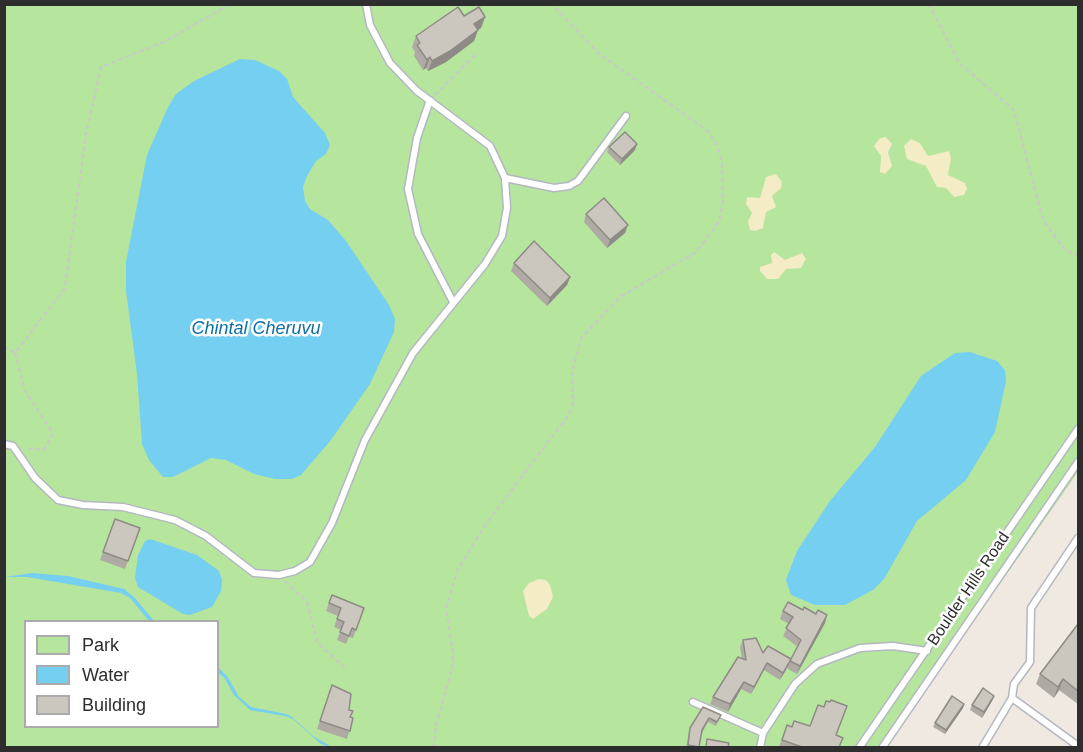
<!DOCTYPE html>
<style>
body{margin:0}
#map{position:relative;width:1083px;height:752px;overflow:hidden;background:#efe9e1;font-family:Arial,sans-serif}
canvas{display:block}
.frame{position:absolute;inset:0;border:6px solid #2e2e2e;pointer-events:none}
.legend{position:absolute;left:24px;top:620px;width:195px;height:108px;box-sizing:border-box;background:#fff;border:2px solid #ababab;margin:0;padding:8px 10px;list-style:none;font-size:18px;color:#2e2e2e}
.legend li{display:flex;align-items:center;gap:12px;height:30px}
.legend b{width:30px;border:2px solid #ababab}
</style>
<div id="map">
<canvas width="1083" height="752"></canvas>
<div class="frame"></div>
<ul class="legend">
<li><b style="height:16px;background:#b6e59e"></b>Park</li>
<li><b style="height:16px;background:#75cff0"></b>Water</li>
<li><b style="height:16px;background:#cbc7bf"></b>Building</li>
</ul>
</div>
<script>
const ctx = document.querySelector('canvas').getContext('2d');
ctx.lineJoin = 'round';
function fillPath(path, color) { ctx.fillStyle = color; ctx.fill(path, 'evenodd'); }
const toPath = rows => new Path2D(rows.map(r => 'M' + r).join(''));
function strokePath(path, color, width, dash) { ctx.strokeStyle = color; ctx.lineWidth = width; ctx.lineCap = dash ? 'butt' : 'round'; ctx.setLineDash(dash || []); ctx.stroke(path); }
function drawText(font, color, halo, rows, align = 'center') {
  ctx.font = font + ' Arial,sans-serif'; ctx.lineWidth = 5; ctx.setLineDash([]); ctx.textBaseline = 'middle'; ctx.strokeStyle = halo; ctx.fillStyle = color; for (const [text, x, y, turn = 0] of rows) {
    ctx.save(); ctx.translate(x, y); ctx.rotate((+turn || 0) * Math.PI / 180); ctx.textAlign = isNaN(turn) ? turn : align; if (halo) ctx.strokeText(text, 0, 0); ctx.fillText(text, 0, 0); ctx.restore();
  }
}
const green = toPath([
 [4,5,1078,5,1078,472,886,747,5,747],
 [26,622,218,622,218,726,26,726]
]);
const sand = toPath([
 [886,137,892,144,888,152,892,166,885,174,880,172,881,156,874,146,880,138],
 [911,139,920,143,928,156,949,151,951,158,948,175,965,183,967,189,964,195,954,197,946,188,937,187,926,166,907,159,904,146],
 [776,174,782,182,781,188,772,196,776,207,766,212,763,228,755,231,750,230,748,221,752,213,746,204,747,197,760,198,766,177],
 [774,252,785,260,802,253,806,259,801,268,786,269,778,279,767,279,760,271,760,267,772,263,771,255],
 [539,579,546,580,550,585,553,597,547,609,533,619,529,616,523,591,529,583]
]);
const water = toPath([
 [240,59,255,60,279,71,287,79,293,97,325,133,330,145,326,154,316,161,307,176,303,187,305,201,310,209,328,220,346,241,389,305,395,319,394,332,370,384,331,440,301,475,292,479,275,479,254,474,226,460,211,458,173,477,163,477,149,460,142,444,137,374,126,291,126,262,147,155,168,107,176,94,194,81],
 [970,352,997,361,1005,370,1006,381,995,432,966,480,917,521,884,579,873,590,845,605,815,605,791,595,786,580,797,551,830,501,875,447,921,376,955,353],
 [150,539,197,555,219,571,222,580,221,591,212,607,190,615,183,614,138,587,135,578,138,555,145,541],
 [32,573,68,576,124,589,135,598,154,621,149,621,130,598,121,593,27,577,5,577],
 [218,667,227,676,239,697,251,707,286,714,292,717,313,736,330,746,341,747,331,747,321,744,293,719,285,716,250,710,234,695,224,677,218,673]
]);
const path = toPath([
 [929,4,959,63,1014,110,1043,220,1066,251,1078,255],
 [435,95,477,53],
 [4,347,15,353,65,288,86,134,101,67,164,42,230,4],
 [15,353,25,391,53,433,44,450,25,448],
 [285,581,307,602,317,642,347,670],
 [434,748,436,725,452,669,453,653,446,608,458,569,485,525,567,417,573,404,572,371,582,337,620,297,696,252,719,222,723,201,722,162,717,145,708,131,598,53,552,4]
]);
const lane = toPath([
 [430,100,417,138,408,189,418,234,453,302],
 [505,178,554,188,569,186,578,181,626,116],
 [4,444,13,446,35,478,58,500,83,505,123,507,175,520,206,536,254,573,279,575,295,571,310,562,332,523,365,440,413,353,485,264,502,236,507,208,505,178,490,146,417,91,390,63,370,25,366,4],
 [1012,698,1078,746],
 [693,702,763,733],
 [760,748,763,733,795,684,817,664,860,648,893,646,927,651],
 [859,748,1078,429],
 [882,748,1078,462],
 [982,748,1012,698,1014,684,1030,662,1031,608,1078,538]
]);
const wall = toPath([
 [464,16,485,17,481,28,478,30,474,41,446,62,428,71,426,68,423,70,414,56,415,52,412,47,416,36],
 [609,147,635,150,620,165,607,152],
 [586,214,625,233,607,248,584,222],
 [514,263,570,277,567,285,547,306,511,271],
 [115,519,140,528,125,569,100,560],
 [332,595,364,608,353,638,349,637,346,644,337,640,341,630,334,627,338,616,326,611],
 [783,611,825,623,797,674,788,669,788,667,780,680,764,670,751,694,741,689,728,712,710,704,713,697,742,658,740,647,743,640,763,653,791,660,798,647,783,636,789,624,780,619],
 [1078,624,1078,704,1059,690,1054,698,1036,684,1040,674],
 [332,685,349,710,350,717,353,718,347,739,317,729],
 [992,701,982,718,970,710,972,705],
 [964,704,963,708,945,734,933,727,935,723],
 [703,707,719,719,716,726,708,722,702,733,699,747,686,747,690,728],
 [824,707,836,735,839,747,779,747,787,725,792,727,810,726]
]);
const shadedWall = toPath([
 [485,17,481,28,470,35,474,24],
 [478,30,474,41,446,62,428,71,432,61],
 [430,57,426,68,423,70,427,60],
 [637,144,635,150,620,165,622,159],
 [628,225,625,233,607,248,610,240],
 [570,277,567,285,547,306,550,298],
 [827,615,825,623,797,674,800,666],
 [791,659,788,666,780,680,783,673],
 [767,663,764,670,751,694,754,687],
 [1063,679,1059,690,1054,698,1058,687],
 [744,682,741,689,728,712,730,704],
 [994,696,992,701,982,718,984,712],
 [964,704,963,708,945,734,946,730]
]);
const building = toPath([
 [458,7,464,16,479,7,485,17,474,24,478,30,450,51,432,61,430,57,427,60,417,45,420,43,416,36,458,7],
 [625,132,637,144,622,159,609,147,625,132],
 [604,198,628,225,610,240,586,214,604,198],
 [534,241,570,277,550,298,514,263,534,241],
 [115,519,140,528,128,561,103,552,115,519],
 [332,595,364,608,356,630,352,628,349,636,340,632,344,622,337,619,341,608,329,603,332,595],
 [788,602,803,610,804,607,816,614,818,610,827,615,800,666,790,661,801,640,786,628,793,617,783,611,788,602],
 [1078,624,1078,691,1063,679,1058,687,1040,674,1078,624],
 [756,638,763,653,768,646,791,659,783,673,767,663,754,687,744,682,730,704,713,697,738,657,746,660,743,640,756,638],
 [332,685,351,694,349,710,353,711,350,717,353,718,350,731,320,721,332,685],
 [983,688,994,696,984,712,972,705,983,688],
 [952,696,964,704,946,730,935,723,952,696],
 [831,700,847,706,836,735,843,738,839,747,802,747,782,740,787,725,792,727,794,721,810,726,818,705,824,707,826,701,830,702,831,700],
 [703,707,721,715,717,722,709,718,702,730,699,747,688,745,690,728,703,707],
 [707,739,729,743,728,747,706,747,707,739]
]);
const streetNames = [
 ["Boulder Hills Road",969,589,-56]
];
const waterNames = [
 ["Chintal Cheruvu",256,329]
];
fillPath(green, '#b6e59e');
fillPath(sand, '#f3ecc5');
fillPath(water, '#75cff0');
strokePath(lane, '#b4b7c1', 9);
strokePath(path, '#c9c9c9', 2, [4.5, 3]);
strokePath(lane, '#fff', 6);
fillPath(wall, '#afaba4');
fillPath(shadedWall, '#8e8b86');
fillPath(building, '#cbc7bf');
strokePath(building, '#8e8b86', 1.5);
drawText('16px', '#2e2e2e', '#fff', streetNames);
drawText('italic 18px', '#0d6fa3', '#fff', waterNames);
</script>
